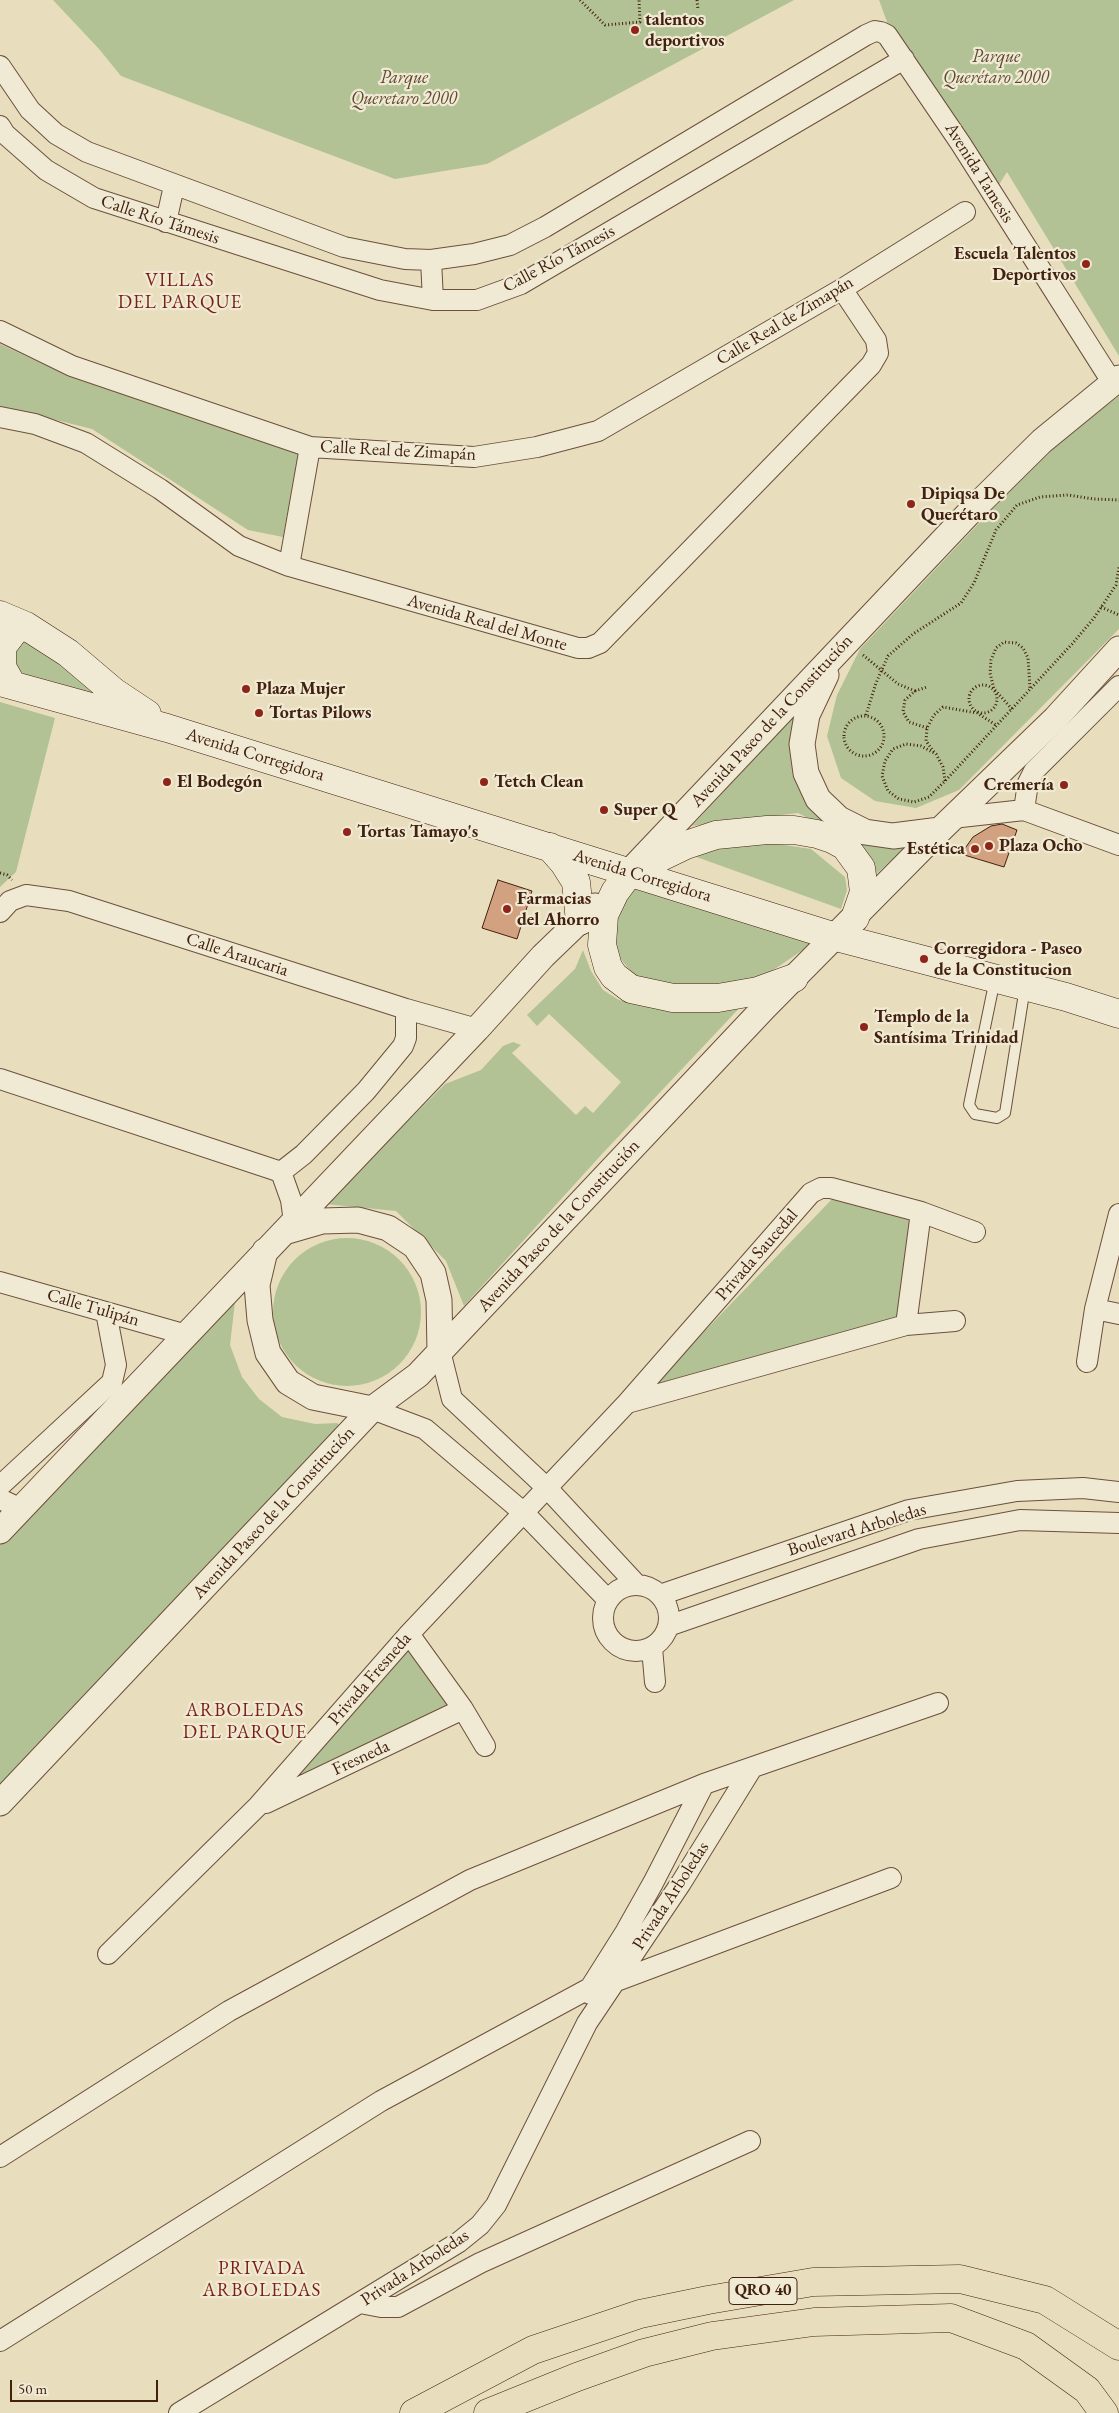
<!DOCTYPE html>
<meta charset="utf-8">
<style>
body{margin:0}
#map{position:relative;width:1119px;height:2413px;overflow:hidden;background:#e8debe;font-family:"EB Garamond",serif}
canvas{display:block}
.scale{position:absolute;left:10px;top:2380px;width:148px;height:22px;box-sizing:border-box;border:2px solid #43210f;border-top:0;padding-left:6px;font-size:15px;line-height:18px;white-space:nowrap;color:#43210f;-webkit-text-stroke:4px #f0ead5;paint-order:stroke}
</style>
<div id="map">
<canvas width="1119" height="2413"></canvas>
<div class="scale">50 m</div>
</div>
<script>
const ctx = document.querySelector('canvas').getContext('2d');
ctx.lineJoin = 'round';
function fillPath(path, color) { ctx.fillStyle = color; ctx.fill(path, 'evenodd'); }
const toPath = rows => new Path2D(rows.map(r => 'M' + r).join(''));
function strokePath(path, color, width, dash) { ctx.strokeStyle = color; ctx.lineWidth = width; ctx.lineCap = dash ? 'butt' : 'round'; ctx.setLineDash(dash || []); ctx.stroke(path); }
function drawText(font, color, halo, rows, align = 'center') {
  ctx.font = font + ' "EB Garamond",serif'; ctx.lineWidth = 4.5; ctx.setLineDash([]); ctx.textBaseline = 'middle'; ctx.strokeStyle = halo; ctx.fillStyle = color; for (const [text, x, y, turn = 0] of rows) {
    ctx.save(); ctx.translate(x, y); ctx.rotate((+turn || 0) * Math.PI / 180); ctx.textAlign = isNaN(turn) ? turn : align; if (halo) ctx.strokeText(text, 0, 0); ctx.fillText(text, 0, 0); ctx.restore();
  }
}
const green = toPath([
 [53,0,794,0,487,164,395,179,121,76,99,49],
 [879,0,1119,0,1119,356,1007,172,993,194,891,33],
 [0,344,68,376,298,454,283,537,248,530,92,429,0,406],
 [1119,396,1119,629,959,790,916,808,875,801,841,778,827,736,837,695,860,649,1049,449],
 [19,637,137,713,64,691,18,671,8,644],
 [0,702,55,718,16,872,0,887],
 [799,710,813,804,909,844,874,876,856,842,798,813,692,826],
 [765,842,811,849,845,877,847,890,841,909,691,855,721,845],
 [633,884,816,941,763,977,723,986,674,988,637,979,615,952,613,916],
 [583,950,591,971,603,990,619,1000,678,1011,746,1001,602,1154,464,1306,446,1261,396,1211,325,1204,445,1084,481,1070,503,1046,513,1042,521,1045,512,1053,576,1115,585,1106,593,1113,621,1082,549,1014,537,1026,527,1015,575,969],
 [836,1195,912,1221,899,1320,641,1397],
 '273 1312a74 74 0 1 1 148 0a74 74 0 1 1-148 0Z',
 [227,1299,235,1302,230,1345,242,1377,259,1399,282,1417,315,1424,337,1423,343,1429,0,1784,0,1542],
 [408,1647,449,1705,282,1783]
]);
const building = toPath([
 [1002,824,1017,830,1004,867,961,854,973,837,991,826,1002,824],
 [498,880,532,891,517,939,482,928,498,880]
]);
const path = toPath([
 [580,0,605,25,640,22,639,0],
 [697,0,698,10],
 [1101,607,1119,615],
 [863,655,898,684,915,691,905,700,903,712,909,722,927,728],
 '969 699a14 14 0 1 1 28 0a14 14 0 1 1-28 0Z',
 [915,691,927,687],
 [1012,709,994,689,990,673,991,660,996,648,1004,642,1016,643,1023,648,1028,658,1030,688],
 [866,715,876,683,888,656,913,634,961,603,974,583,996,530,1017,505,1040,497,1068,495,1094,499,1119,500],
 '844 736a20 20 0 1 1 40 0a20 20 0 1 1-40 0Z',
 [934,752,926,741,927,728,934,715,943,707,977,713,996,725],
 [945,781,943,767,936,754,921,746,906,744,893,749,885,761,882,776,888,791,899,799,914,802,929,797,945,781,1072,644,1094,618,1116,585,1119,567],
 [0,873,7,875,12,880]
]);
const service = toPath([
 [995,979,969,1105,975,1114,997,1118,1005,1113,1025,987]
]);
const minor = toPath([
 [0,66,30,110,56,134,87,152,344,247,405,259,431,260,474,254,510,245,545,227,866,35,875,31,881,32,887,35,961,144,1112,382],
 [0,126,5,134,46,170,94,198,380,290,433,300,477,300,521,284,904,59],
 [166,222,174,186],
 [431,260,433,300],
 [0,331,72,366,310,447,474,457,537,447,598,431,842,289,965,212],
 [0,417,35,424,86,443,160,489,239,546,289,566,578,648,588,648,600,643,871,365,878,353,876,340,842,289],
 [289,566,310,447],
 [1024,810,1028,783,1034,771,1119,686],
 [952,818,1024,810,1119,845],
 [0,912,10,901,26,895,69,901,406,1009,477,1029],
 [0,1079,281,1172,304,1154,366,1091,403,1046,406,1038,406,1009],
 [281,1172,291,1200,294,1222],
 [0,1282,187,1335],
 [1095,1309,1119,1314],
 [906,1325,955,1321],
 [440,1351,452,1399,548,1489,637,1585],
 [1087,1362,1095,1309,1119,1214],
 [627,1403,906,1325,921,1212],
 [372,1409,425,1429,524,1513,608,1600],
 [0,1486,112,1382,116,1365,106,1312],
 [0,1499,21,1509],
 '603 1618a33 33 0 1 1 66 0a33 33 0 1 1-66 0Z',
 [660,1595,909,1510,1017,1491,1083,1488,1119,1492],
 [668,1626,919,1539,1020,1520,1119,1523],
 [409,1634,463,1709,485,1746],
 [652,1648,655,1682],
 [266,1803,463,1709],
 [108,1954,258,1806,409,1634,627,1403,811,1193,821,1188,831,1188,921,1212,975,1232],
 [590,1994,590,1988,626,1931,653,1883,704,1784],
 [0,2157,229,2011,470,1880,704,1784,938,1703],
 [360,2303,381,2307,398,2307,480,2263,750,2141],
 [0,2341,381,2101,590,1988,614,1982,891,1878],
 [179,2413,459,2242,480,2225,496,2205,587,2023,681,1883,752,1768]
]);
const tertiary = toPath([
 [826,675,807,715,802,744,806,773,818,799,839,819,865,832,893,836,940,830],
 [634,867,968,514,1042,441,1119,378],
 [284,1232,322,1221,358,1220,388,1228,415,1246,433,1273,439,1300,440,1351],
 [265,1251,257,1285,260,1320,268,1353,288,1382,313,1397,372,1409],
 [0,1531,477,1029,543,956,595,906],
 [0,1803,372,1409,418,1375,765,1007,940,830,1055,719,1119,649]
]);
const secondary = toPath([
 [0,615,26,626,68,653,114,692,147,714],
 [0,682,167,728,836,937,1066,997,1119,1014],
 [12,685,2,667,2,647,15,630,26,626],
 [550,847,564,863,576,882,580,921],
 [794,978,758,991,718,998,673,998,631,989,614,976,608,967,602,945,604,915,615,892,630,872,686,845,716,835,767,830,794,830,817,834,832,839,845,846,861,868,864,892,855,918]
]);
const trunk = toPath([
 [414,2413,533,2350,640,2314,708,2300,813,2282,960,2279,1045,2300,1119,2346],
 [488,2413,577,2377,644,2353,712,2336,814,2322,951,2318,1026,2346,1087,2390,1104,2413]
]);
const markers = [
 [635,30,5,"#8f2418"],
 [1086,264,5,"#8f2418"],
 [911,504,5,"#8f2418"],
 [246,689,5,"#8f2418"],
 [259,713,5,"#8f2418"],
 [167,782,5,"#8f2418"],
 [484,782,5,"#8f2418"],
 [1064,785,5,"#8f2418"],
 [604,810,5,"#8f2418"],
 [347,832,5,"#8f2418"],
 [989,846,5,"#8f2418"],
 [975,849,5,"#8f2418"],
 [507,909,5,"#8f2418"],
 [924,959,5,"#8f2418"],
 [864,1027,5,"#8f2418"]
];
const shields = [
 [763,2291,68]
];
const shieldNames = [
 ["QRO 40",763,2291]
];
const poiNames = [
 ["talentos",645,20],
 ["deportivos",645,41],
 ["Escuela Talentos",1076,254,"right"],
 ["Deportivos",1076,275,"right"],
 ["Dipiqsa De",921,494],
 ["Querétaro",921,515],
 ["Plaza Mujer",256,689],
 ["Tortas Pilows",269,713],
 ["El Bodegón",177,782],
 ["Tetch Clean",494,782],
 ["Cremería",1054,785,"right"],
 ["Super Q",614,810],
 ["Tortas Tamayo's",357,832],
 ["Plaza Ocho",999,846],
 ["Estética",965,849,"right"],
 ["Farmacias",517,899],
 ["del Ahorro",517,920],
 ["Corregidora - Paseo",934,949],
 ["de la Constitucion",934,970],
 ["Templo de la",874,1017],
 ["Santísima Trinidad",874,1038]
];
const parkNames = [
 ["Parque",996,57],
 ["Querétaro 2000",996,78],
 ["Parque",404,78],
 ["Queretaro 2000",404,99]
];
const streetNames = [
 ["Avenida Tamesis",979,173,58],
 ["Calle Río Támesis",160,220,18],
 ["Calle Río Támesis",559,259,-28],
 ["Calle Real de Zimapán",785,321,-31],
 ["Calle Real de Zimapán",398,451,3],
 ["Avenida Real del Monte",487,623,16],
 ["Avenida Paseo de la Constitución",772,721,-47],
 ["Avenida Corregidora",255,755,17],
 ["Avenida Corregidora",642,876,17],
 ["Calle Araucaria",237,955,18],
 ["Avenida Paseo de la Constitución",559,1226,-47],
 ["Privada Saucedal",757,1255,-49],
 ["Calle Tulipán",93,1308,16],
 ["Avenida Paseo de la Constitución",274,1513,-47],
 ["Boulevard Arboledas",857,1530,-17],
 ["Privada Fresneda",370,1679,-49],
 ["Fresneda",361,1758,-25],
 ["Privada Arboledas",671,1896,-57],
 ["Privada Arboledas",415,2268,-33]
];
const neighbourhoodNames = [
 ["VILLAS",180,281],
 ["DEL PARQUE",180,303],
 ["ARBOLEDAS",245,1711],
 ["DEL PARQUE",245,1733],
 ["PRIVADA",262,2269],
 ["ARBOLEDAS",262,2291]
];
fillPath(green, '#b2c295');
fillPath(building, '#d2a180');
strokePath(building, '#43210f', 1);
strokePath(service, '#6c503b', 12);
strokePath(minor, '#6c503b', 22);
strokePath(tertiary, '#6c503b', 27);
strokePath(secondary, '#43210f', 29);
strokePath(trunk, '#43210f', 29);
strokePath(path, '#43210f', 3, [1, 2.5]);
strokePath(service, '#f0ead5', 10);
strokePath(minor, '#f0ead5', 20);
strokePath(tertiary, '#f0ead5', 25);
strokePath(secondary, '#f0ead5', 28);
strokePath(trunk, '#e8debe', 28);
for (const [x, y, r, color] of markers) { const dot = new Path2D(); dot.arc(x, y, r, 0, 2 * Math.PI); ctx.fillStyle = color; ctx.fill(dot); strokePath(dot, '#f0ead5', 2); }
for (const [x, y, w] of shields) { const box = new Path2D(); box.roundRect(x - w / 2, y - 13.5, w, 27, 4); ctx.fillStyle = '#f0ead5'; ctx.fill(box); strokePath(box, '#43210f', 1); }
drawText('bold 16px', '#43210f', null, shieldNames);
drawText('bold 18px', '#43210f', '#f0ead5', poiNames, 'left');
drawText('italic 18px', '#5f4930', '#f0ead5', parkNames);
drawText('18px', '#43210f', '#f0ead5', streetNames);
ctx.letterSpacing = '1px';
drawText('19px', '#7a1f14', '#f0ead5', neighbourhoodNames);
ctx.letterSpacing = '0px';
</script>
